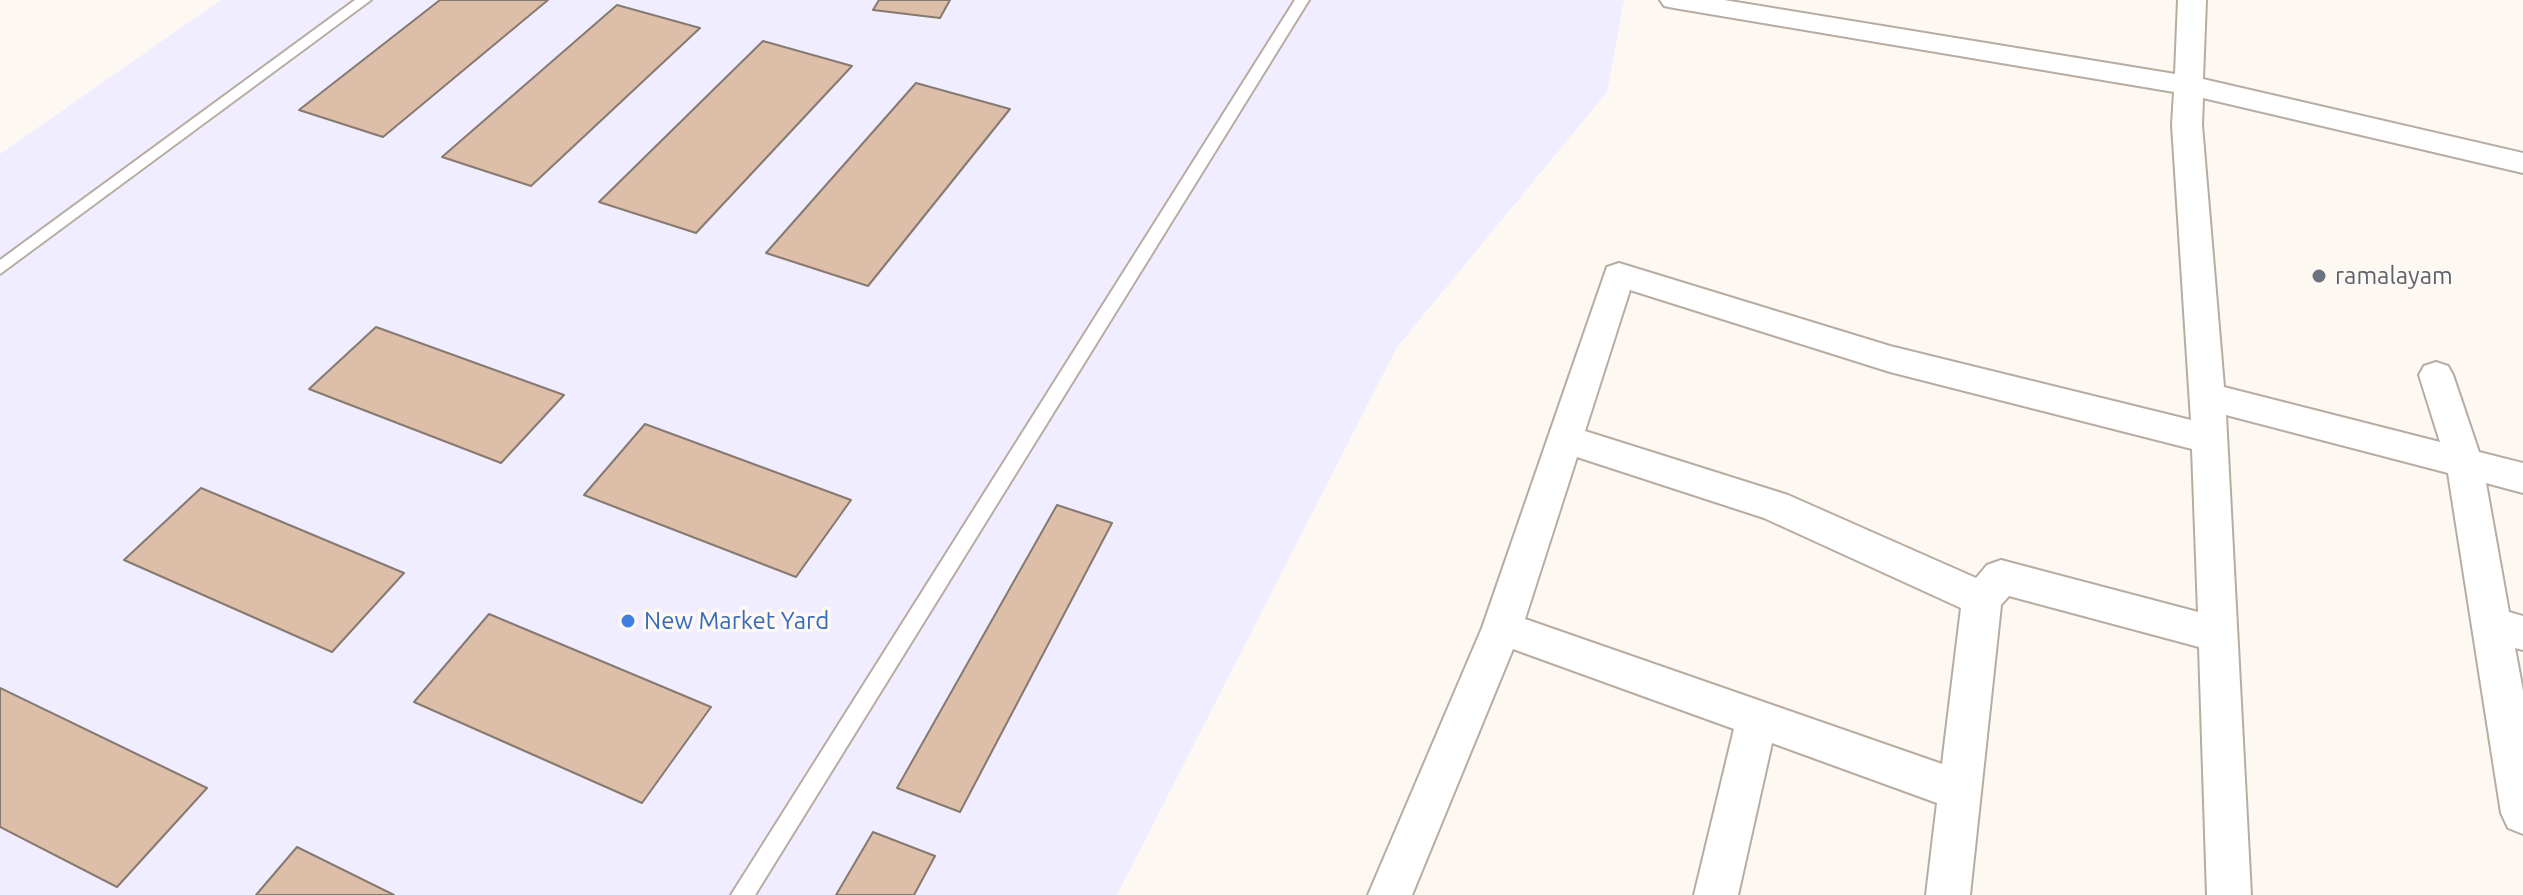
<!DOCTYPE html>
<style>
body{margin:0}
canvas{display:block;background:#fef8f3}
</style>
<canvas width="2523" height="895"></canvas>
<script>
const ctx = document.querySelector('canvas').getContext('2d');
ctx.lineJoin = 'round';
function fillPath(path, color) { ctx.fillStyle = color; ctx.fill(path, 'evenodd'); }
const toPath = rows => new Path2D(rows.map(r => 'M' + r).join(''));
function strokePath(path, color, width, dash) { ctx.strokeStyle = color; ctx.lineWidth = width; ctx.lineCap = dash ? 'butt' : 'round'; ctx.setLineDash(dash || []); ctx.stroke(path); }
function drawText(font, color, halo, rows, align = 'center') {
  ctx.font = font + ' Ubuntu,sans-serif'; ctx.lineWidth = 7; ctx.setLineDash([]); ctx.textBaseline = 'middle'; ctx.strokeStyle = halo; ctx.fillStyle = color; for (const [text, x, y, turn = 0] of rows) {
    ctx.save(); ctx.translate(x, y); ctx.rotate((+turn || 0) * Math.PI / 180); ctx.textAlign = isNaN(turn) ? turn : align; if (halo) ctx.strokeText(text, 0, 0); ctx.fillText(text, 0, 0); ctx.restore();
  }
}
const commercial = toPath([
 [221,0,1624,0,1607,92,1397,347,1117,895,0,895,0,154]
]);
const building = toPath([
 [440,0,548,0,383,137,299,110,440,0],
 [879,0,950,0,940,18,873,10,879,0],
 [617,5,700,28,531,186,442,157,617,5],
 [763,41,852,66,696,233,599,202,763,41],
 [916,83,1010,109,868,286,766,253,916,83],
 [376,327,564,395,501,463,309,389,376,327],
 [645,424,851,500,796,577,584,495,645,424],
 [201,488,404,573,332,652,124,560,201,488],
 [1057,505,1112,523,960,812,897,788,1057,505],
 [489,614,711,707,642,803,414,702,489,614],
 [0,688,207,788,117,887,0,827,0,688],
 [873,832,935,856,914,895,836,895,873,832],
 [297,847,394,895,256,895,297,847]
]);
const service = toPath([
 [355,0,371,0,0,274,0,260,355,0],
 [1295,0,1309,0,755,895,731,895,1295,0]
]);
const minor = toPath([
 [1660,0,1724,0,2175,74,2178,0,2206,0,2203,79,2523,153,2523,173,2203,98,2202,125,2224,387,2440,442,2419,375,2424,366,2436,362,2448,366,2453,375,2479,452,2523,463,2523,493,2486,483,2509,612,2523,616,2523,650,2515,648,2523,691,2523,834,2508,828,2501,813,2448,473,2226,415,2251,895,2207,895,2199,647,2009,596,2001,605,1970,895,1926,895,1937,803,1772,743,1738,895,1694,895,1734,729,1513,649,1412,895,1368,895,1482,628,1607,267,1619,263,1890,346,2191,420,2172,125,2174,92,1674,8,1664,6,1660,0],
 [1630,290,1890,372,2192,449,2198,612,2001,560,1987,565,1976,578,1788,495,1585,431,1630,290],
 [1577,457,1764,518,1961,608,1942,764,1525,619,1577,457]
]);
const markers = [
 [2319,276,8,"#6b7280"],
 [628,621,8,"#3f7fe0"]
];
const worshipNames = [
 ["ramalayam",2335,276]
];
const shopNames = [
 ["New Market Yard",644,621]
];
fillPath(commercial, '#efedff');
fillPath(building, '#ddbea8');
strokePath(building, '#867970', 2);
strokePath(service, '#b8aca1', 4);
strokePath(minor, '#b8aca1', 4);
fillPath(service, '#fff');
fillPath(minor, '#fff');
for (const [x, y, r, color] of markers) { const dot = new Path2D(); dot.arc(x, y, r, 0, 2 * Math.PI); ctx.fillStyle = color; ctx.fill(dot); strokePath(dot, '#fef8f3', 3); }
drawText('24px', '#5b616d', '#fef8f3', worshipNames, 'left');
drawText('24px', '#366cbe', '#fef8f3', shopNames, 'left');
</script>
